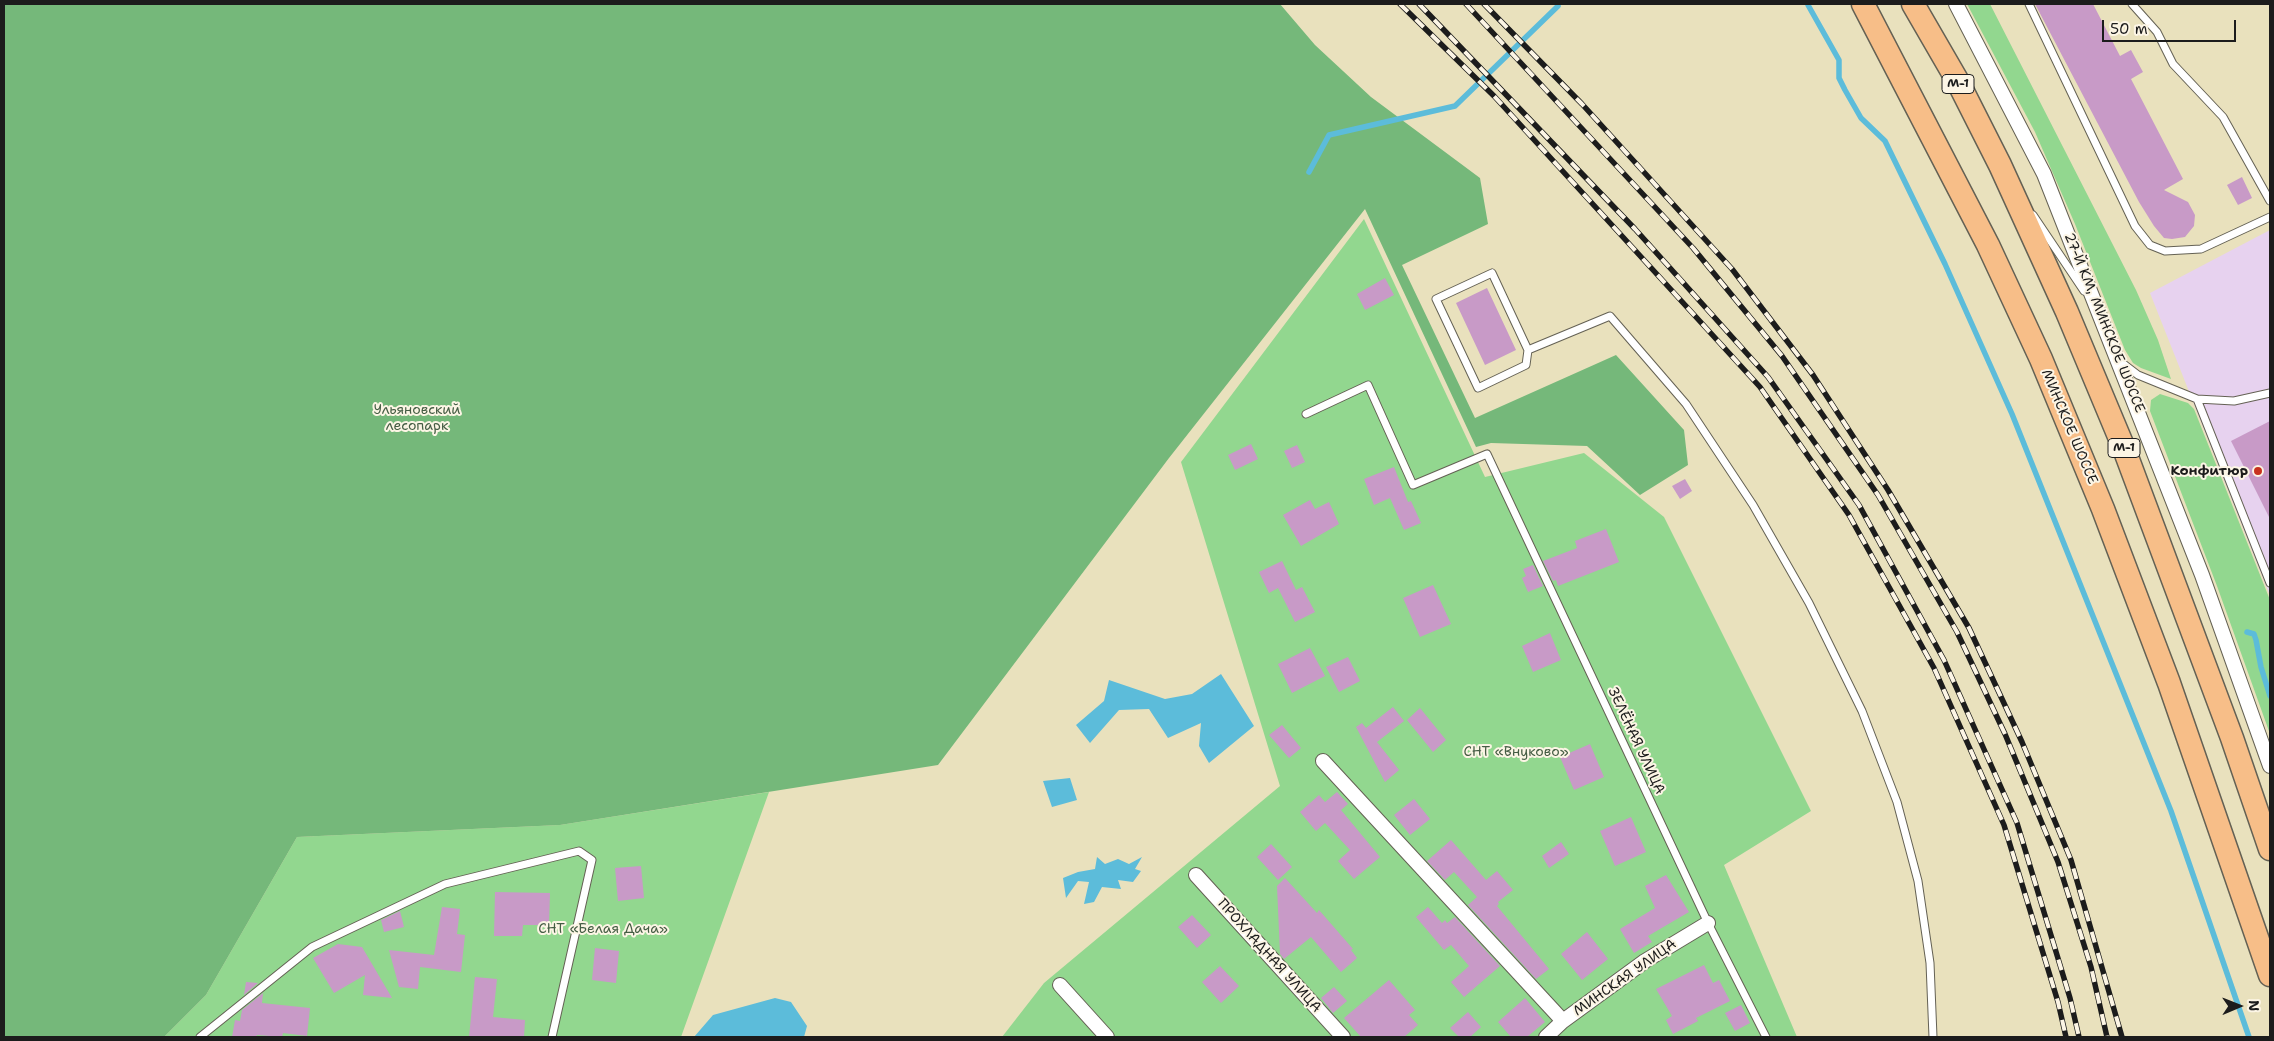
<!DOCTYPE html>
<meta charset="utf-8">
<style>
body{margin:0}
#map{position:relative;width:2274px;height:1041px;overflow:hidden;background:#e9e1bd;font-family:"Shantell Sans",sans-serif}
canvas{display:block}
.frame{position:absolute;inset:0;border:5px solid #1c1c1c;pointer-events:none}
.north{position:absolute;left:2214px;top:981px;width:50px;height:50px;-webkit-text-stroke:4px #fcf5e5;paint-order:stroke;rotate:89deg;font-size:14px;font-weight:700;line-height:20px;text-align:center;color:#1c1c1c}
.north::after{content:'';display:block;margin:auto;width:18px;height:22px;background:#1c1c1c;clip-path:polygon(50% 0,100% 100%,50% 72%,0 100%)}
.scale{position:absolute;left:2102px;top:20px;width:134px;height:22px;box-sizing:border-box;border:2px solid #1c1c1c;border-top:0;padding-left:6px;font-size:15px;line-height:18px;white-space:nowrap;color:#1c1c1c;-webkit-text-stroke:4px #fcf5e5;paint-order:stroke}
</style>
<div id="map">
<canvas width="2274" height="1041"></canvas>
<div class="frame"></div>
<div class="north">N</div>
<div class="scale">50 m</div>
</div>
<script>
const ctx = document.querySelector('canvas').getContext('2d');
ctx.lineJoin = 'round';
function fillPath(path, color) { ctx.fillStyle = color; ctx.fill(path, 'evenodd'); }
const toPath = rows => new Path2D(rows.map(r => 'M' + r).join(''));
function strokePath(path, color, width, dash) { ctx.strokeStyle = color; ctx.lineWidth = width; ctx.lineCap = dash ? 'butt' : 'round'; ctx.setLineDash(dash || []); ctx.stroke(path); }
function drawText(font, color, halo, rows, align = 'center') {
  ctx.font = font + ' "Shantell Sans",sans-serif'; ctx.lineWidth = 4; ctx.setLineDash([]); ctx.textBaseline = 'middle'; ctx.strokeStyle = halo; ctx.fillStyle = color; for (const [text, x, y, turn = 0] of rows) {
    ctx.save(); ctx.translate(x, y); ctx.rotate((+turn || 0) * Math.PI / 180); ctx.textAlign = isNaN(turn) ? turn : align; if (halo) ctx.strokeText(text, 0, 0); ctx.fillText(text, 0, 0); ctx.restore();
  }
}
const built = toPath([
 [2270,230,2270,596,2150,293]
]);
const green = toPath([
 [1967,4,1990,4,2136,290,2158,340,2171,379,2141,368,2133,363,2125,350,2075,224,2035,132],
 [1364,219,1485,477,1584,453,1664,517,1811,811,1724,865,1797,1037,1002,1037,1044,983,1280,786,1181,462],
 [2160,394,2188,403,2194,409,2270,600,2270,734,2217,586,2150,411,2151,400],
 [769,792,681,1037,164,1037,206,995,297,837,560,825]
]);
const forest = toPath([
 [4,4,1280,4,1315,45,1371,97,1480,178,1488,224,1402,265,1475,418,1616,355,1684,430,1688,465,1640,495,1587,446,1491,443,1476,447,1365,209,1169,458,938,765,560,825,297,837,206,995,164,1037,4,1037]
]);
const water = toPath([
 [1221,674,1254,726,1209,763,1199,746,1201,723,1168,738,1149,709,1119,710,1090,743,1076,725,1104,701,1109,680,1165,699,1192,694],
 [1070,778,1077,800,1052,807,1043,781],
 [1097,857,1105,864,1118,859,1129,864,1142,857,1135,869,1141,871,1133,882,1118,880,1121,889,1102,887,1094,902,1084,904,1089,882,1078,881,1066,898,1063,878,1078,872,1095,869],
 [775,998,791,1002,807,1026,804,1037,694,1037,713,1015]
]);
const stream = toPath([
 [1808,5,1839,60,1839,78,1845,90,1861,118,1885,141,1945,264,2012,414,2171,811,2249,1037],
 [1309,172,1329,135,1455,106,1558,6],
 [2247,632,2254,634,2256,640,2261,667,2270,696]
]);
const building = toPath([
 [2035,4,2093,4,2120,56,2131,50,2143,72,2131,79,2183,179,2164,190,2188,202,2195,215,2194,226,2185,237,2172,239,2164,238,2154,226,2139,202],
 [2242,177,2252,198,2238,205,2227,185],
 [1385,278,1394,295,1365,310,1357,294],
 [1487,288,1516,350,1485,365,1456,303],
 [2270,421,2270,519,2231,441],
 [1251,444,1258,459,1235,470,1228,455],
 [1297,445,1305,462,1292,468,1284,451],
 [1394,467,1408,502,1411,501,1421,523,1404,530,1390,498,1374,505,1364,479],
 [1685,479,1692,491,1680,499,1672,486],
 [1310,500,1315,509,1329,502,1339,524,1301,546,1283,515],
 [1606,529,1619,562,1558,586,1556,580,1553,581,1543,561,1577,548,1575,541],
 [1282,561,1296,590,1302,587,1315,612,1295,622,1278,588,1269,593,1259,572],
 [1533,565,1543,586,1528,592,1522,578,1526,576,1523,569],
 [1433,585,1451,624,1420,637,1403,598],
 [1550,633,1561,660,1533,672,1522,646],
 [1310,648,1325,676,1292,693,1278,664],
 [1348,657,1360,681,1339,692,1326,667],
 [1393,707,1404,721,1377,742,1399,770,1385,782,1356,727,1362,723,1366,728],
 [1420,708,1446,740,1433,752,1407,720],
 [1282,725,1301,748,1289,758,1269,735],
 [1590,744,1604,777,1574,790,1560,757],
 [1337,792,1348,804,1341,810,1380,857,1354,879,1338,861,1350,850,1325,823,1316,831,1300,812,1319,795,1325,802],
 [1414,799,1430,819,1410,835,1394,815],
 [1631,817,1646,852,1615,866,1600,831],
 [1451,840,1486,880,1497,871,1513,890,1498,902,1499,904,1497,906,1549,969,1536,979,1468,905,1477,897,1454,872,1445,880,1427,861],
 [1561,842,1569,854,1549,868,1542,856],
 [1271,844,1292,867,1278,880,1257,857],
 [641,866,644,898,618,901,615,868],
 [1666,875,1689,912,1648,936,1652,942,1634,953,1620,929,1655,908,1645,886],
 [1285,878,1317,913,1319,910,1353,949,1351,950,1357,958,1341,972,1311,937,1284,959,1280,954,1277,886],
 [495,892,550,893,549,925,523,925,522,936,494,936],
 [442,907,460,909,457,934,465,935,461,972,420,967,418,989,399,987,389,950,434,955],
 [1428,907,1442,923,1445,920,1447,923,1455,917,1500,966,1464,997,1451,982,1469,966,1451,945,1444,950,1416,917],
 [400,911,404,927,384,932,381,920],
 [1192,915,1211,935,1197,948,1178,927],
 [1587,932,1608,959,1582,980,1561,954],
 [338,944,362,947,392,998,363,995,365,975,334,993,313,958],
 [595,948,619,951,616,983,592,980],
 [1704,965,1713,983,1719,980,1730,1001,1696,1018,1698,1021,1673,1034,1666,1020,1672,1016,1656,989],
 [1220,966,1239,986,1221,1003,1202,982],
 [475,977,497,979,493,1017,525,1020,524,1037,469,1037],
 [1389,980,1415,1010,1409,1015,1418,1025,1404,1037,1361,1037,1344,1018],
 [246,982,258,983,244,995],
 [1334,987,1347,1001,1333,1013,1321,998],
 [263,993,262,1003,310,1008,307,1036,283,1033,282,1037,257,1035,256,1037,232,1037,235,1020,240,1021,242,1010],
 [1525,998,1545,1022,1527,1037,1511,1037,1498,1022],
 [1741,1005,1750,1023,1735,1031,1725,1013],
 [1468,1012,1481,1027,1470,1037,1459,1037,1450,1028]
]);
const service = toPath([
 [2029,4,2135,226,2150,245,2165,251,2201,249,2270,217],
 [2132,4,2157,32,2173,64,2223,117,2270,201],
 [2033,215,2084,291],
 [1492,273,1528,350,1526,365,1478,388,1436,299,1492,273],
 [1528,350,1610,316,1686,404,1753,505,1809,603,1862,711,1897,802,1918,881,1930,963,1933,1037],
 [2121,362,2138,375,2197,399,2234,401,2270,393],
 [2197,399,2270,583],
 [1306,414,1368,385,1413,485,1487,454,1708,923,1766,1037],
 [200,1037,312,947,445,884,579,851,592,860,552,1037]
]);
const minor = toPath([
 [1956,4,2044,174,2202,575,2270,766],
 [1323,761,1563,1021],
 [1196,875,1343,1037],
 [1060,985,1107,1037],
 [1546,1037,1563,1021,1645,961,1708,923]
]);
const trunk = toPath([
 [1863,4,1988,245,2041,359,2103,509,2169,683,2270,975],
 [1913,4,1957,80,2000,165,2067,312,2123,446,2232,738,2270,849]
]);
const rail = toPath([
 [1400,4,1494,96,1760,387,1849,515,1934,668,2004,825,2058,1002,2066,1037],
 [1419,4,1635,229,1768,377,1859,505,1944,660,2017,823,2070,998,2079,1037],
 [1466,4,1693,248,1782,356,1878,495,1957,632,2005,734,2058,862,2091,967,2107,1037],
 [1484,4,1582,104,1732,269,1813,375,1888,490,1969,628,2022,742,2071,860,2122,1037]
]);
const markers = [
 [2258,471,5,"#c8321e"]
];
const shields = [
 [1958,84,32],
 [2124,448,32]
];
const shieldNames = [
 ["М-1",1958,84],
 ["М-1",2124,448]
];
const streetNames = [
 ["27-Й КМ, МИНСКОЕ ШОССЕ",2104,323,68],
 ["МИНСКОЕ ШОССЕ",2069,427,67],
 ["ЗЕЛЁНАЯ УЛИЦА",1636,741,65],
 ["ПРОХЛАДНАЯ УЛИЦА",1269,956,48],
 ["МИНСКАЯ УЛИЦА",1625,978,-35]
];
const parkNames = [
 ["Ульяновский",417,410],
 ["лесопарк",417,426],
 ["СНТ «Внуково»",1516,752],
 ["СНТ «Белая Дача»",603,929]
];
const poiNames = [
 ["Конфитюр",2248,471]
];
fillPath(built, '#e7d2ef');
fillPath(green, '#92d78f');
fillPath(forest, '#75b87a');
fillPath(water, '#5cbcda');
strokePath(stream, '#5cbcda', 5.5);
fillPath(building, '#c89ac7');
strokePath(service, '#646154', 9);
strokePath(minor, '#646154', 16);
strokePath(trunk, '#646154', 25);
strokePath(service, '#fff', 7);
strokePath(minor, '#fff', 14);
strokePath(trunk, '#f7be88', 22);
strokePath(rail, '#1c1c1c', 5.5);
strokePath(rail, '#fcf5e5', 4, [11]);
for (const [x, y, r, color] of markers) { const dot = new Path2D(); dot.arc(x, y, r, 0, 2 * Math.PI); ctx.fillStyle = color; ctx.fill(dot); strokePath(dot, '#fcf5e5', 2); }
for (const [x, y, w] of shields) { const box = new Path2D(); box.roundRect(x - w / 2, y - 9.5, w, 19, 4); ctx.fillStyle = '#fcf5e5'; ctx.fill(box); strokePath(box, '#1c1c1c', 1); }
drawText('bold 12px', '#1c1c1c', null, shieldNames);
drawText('14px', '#1c1c1c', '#fcf5e5', streetNames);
drawText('14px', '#455d44', '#fcf5e5', parkNames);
drawText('bold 14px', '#1c1c1c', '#fcf5e5', poiNames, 'right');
</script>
